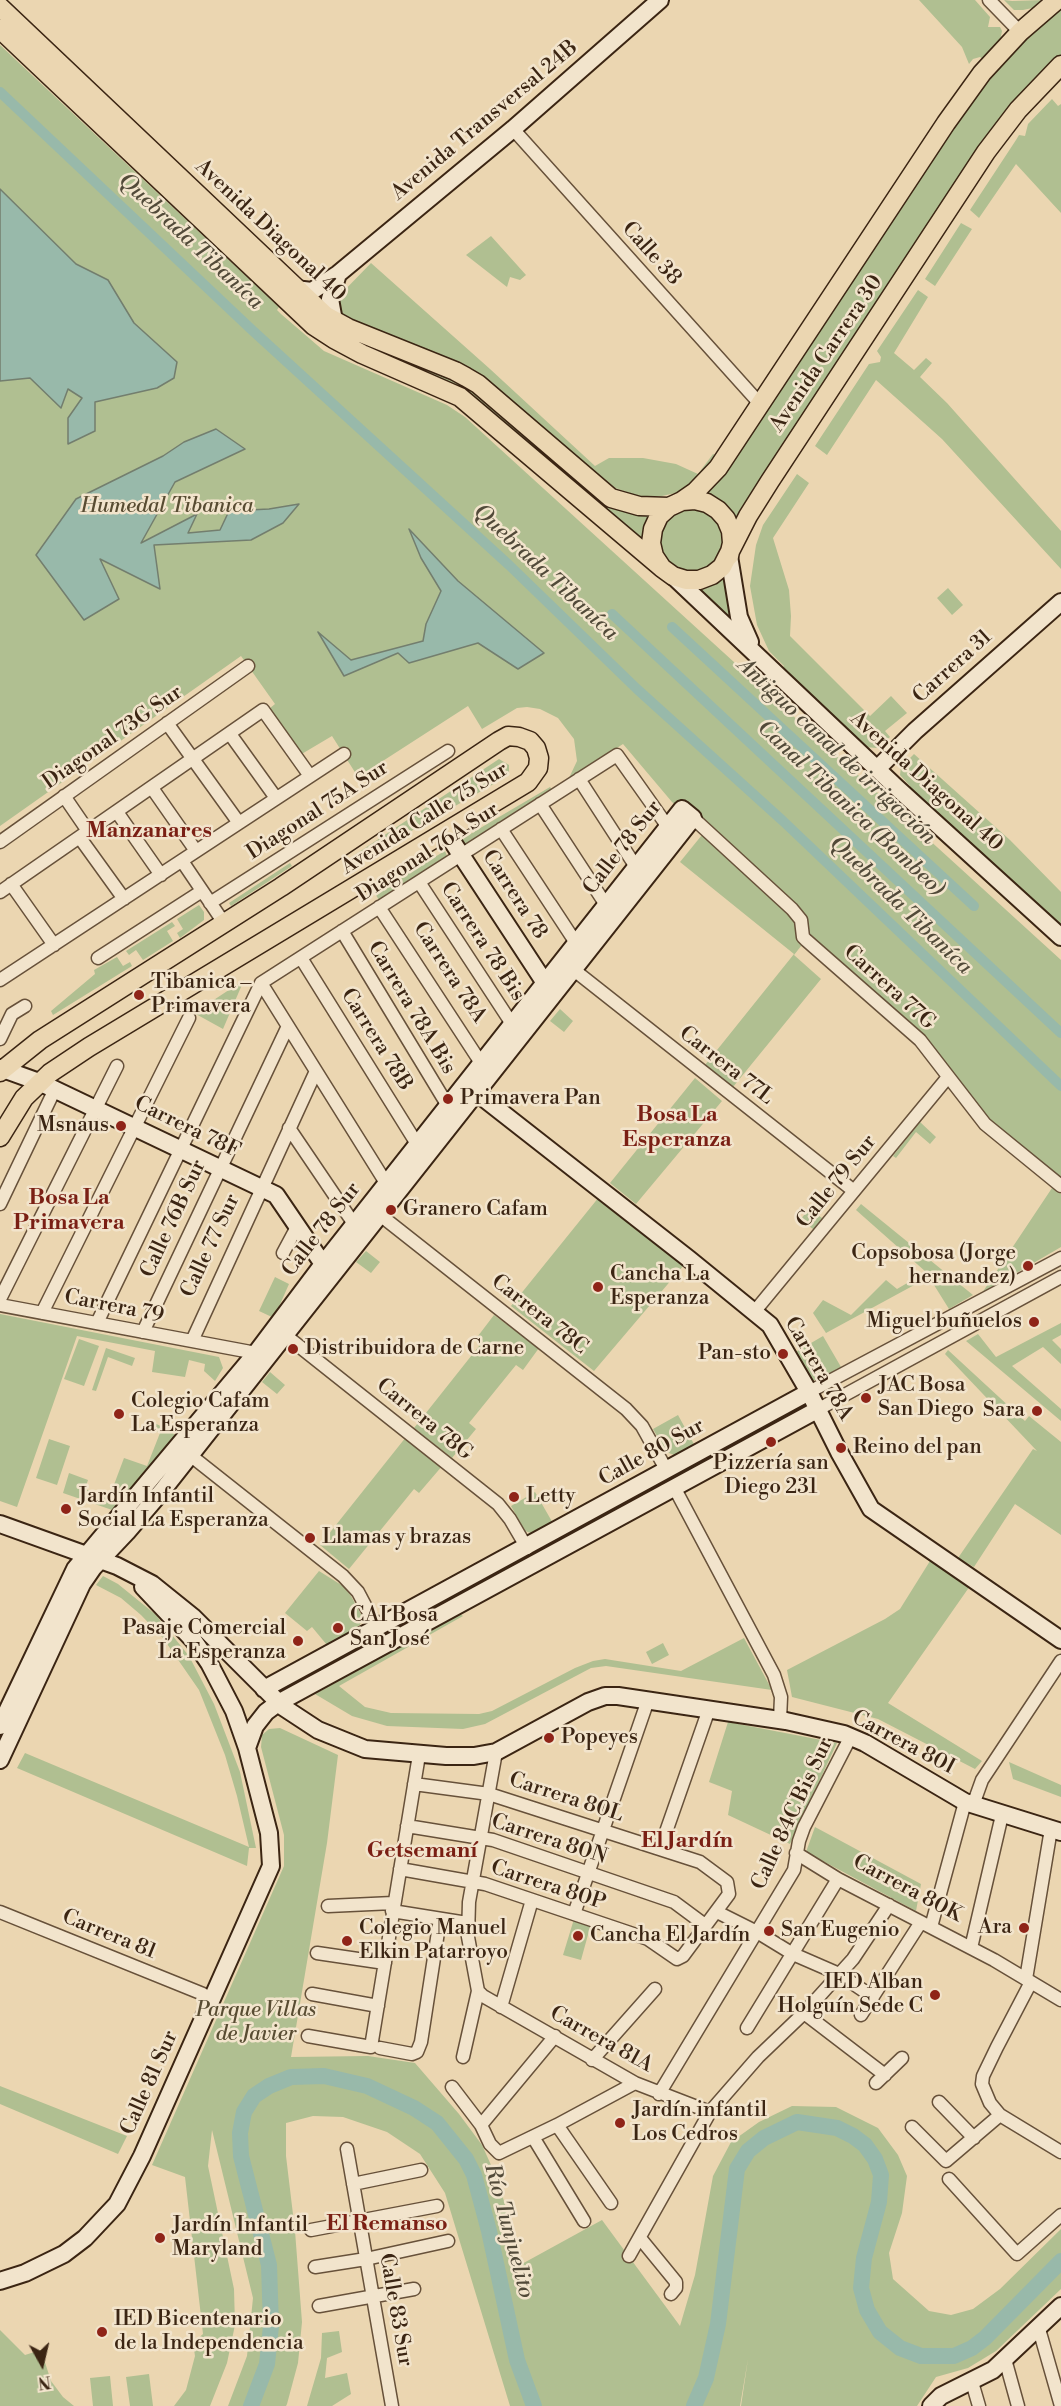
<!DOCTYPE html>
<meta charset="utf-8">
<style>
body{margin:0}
#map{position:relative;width:1061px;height:2406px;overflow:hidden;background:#ebd6b1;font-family:"Libre Bodoni",serif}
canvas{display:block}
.north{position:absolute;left:12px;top:2334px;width:60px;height:60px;-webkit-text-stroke:4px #f2e4cc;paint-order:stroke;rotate:172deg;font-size:16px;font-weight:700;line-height:24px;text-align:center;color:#3b2513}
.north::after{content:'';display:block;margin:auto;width:21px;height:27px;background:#3b2513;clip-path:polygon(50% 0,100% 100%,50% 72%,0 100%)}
</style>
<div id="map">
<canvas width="1061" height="2406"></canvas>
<div class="north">N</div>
</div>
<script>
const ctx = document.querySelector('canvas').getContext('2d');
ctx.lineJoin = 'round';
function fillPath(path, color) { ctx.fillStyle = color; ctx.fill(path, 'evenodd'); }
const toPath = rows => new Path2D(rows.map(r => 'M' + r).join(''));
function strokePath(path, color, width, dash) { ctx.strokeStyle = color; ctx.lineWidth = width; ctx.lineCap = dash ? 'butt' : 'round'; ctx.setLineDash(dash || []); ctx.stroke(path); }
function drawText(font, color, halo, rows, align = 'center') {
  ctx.font = font + ' "Libre Bodoni",serif'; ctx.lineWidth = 5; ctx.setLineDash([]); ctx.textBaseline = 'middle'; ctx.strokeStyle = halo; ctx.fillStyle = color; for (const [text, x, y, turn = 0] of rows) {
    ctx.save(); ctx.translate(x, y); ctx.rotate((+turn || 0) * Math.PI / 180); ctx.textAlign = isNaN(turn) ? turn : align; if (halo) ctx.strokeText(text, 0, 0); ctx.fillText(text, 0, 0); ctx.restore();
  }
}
const green = toPath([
 [919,0,975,0,990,17,988,27,1000,27,1002,31,1000,41,983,59,980,57,973,59,969,64,962,47],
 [1004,0,1012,1,1046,0,1037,7,1023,10,1014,10],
 [1061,6,1061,58,737,519,728,508,701,495,986,79,1011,51],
 [0,45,279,307,277,310,281,314,324,351,447,405,465,417,1061,960,1061,1185,985,1125,931,1052,805,941,794,955,821,979,733,1087,705,1065,794,954,680,862,706,830,672,802,623,744,568,780,577,761,574,739,558,718,540,709,527,707,517,708,482,729,468,706,358,777,332,736,300,755,269,709,275,704,241,656,0,826],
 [1052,99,1058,106,1061,104,1061,213,1016,164,979,218,970,210,1016,140,1019,135,1025,136,1028,124],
 [961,223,972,229,935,286,925,279],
 [491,236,526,275,520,280,510,277,507,287,466,255],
 [371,263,490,369,595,466,609,458,643,458,676,464,698,474,713,454,720,457,704,479,680,492,662,496,639,496,615,488,478,373,342,316,338,310,338,297],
 [918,290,928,297,894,353,914,370,926,358,932,363,920,377,947,403,1061,531,1061,569,942,439,876,380,827,455,815,446,869,364,880,362,881,357,877,351],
 [310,308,462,382,600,498,658,511,646,543,479,403,359,347],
 [797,474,809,483,773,538,789,590,791,616,790,636,870,716,891,696,907,713,885,731,890,737,877,748,864,747,781,670,784,666,769,651,757,625,750,586,756,545,763,525],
 [681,507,704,508,721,522,726,544,712,568,686,574,662,559,658,531,663,520],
 [727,570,738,631,691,587],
 [948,588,963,605,952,615,937,598],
 [914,754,1010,840,1061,892,1061,927,908,789,910,786,900,775,901,767],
 [499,759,509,765,509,771,506,777,357,862,353,856],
 [550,787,553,791,464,846,460,840],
 [445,851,447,856,379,900,374,892],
 [290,863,292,866,231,906,229,903],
 [199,905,204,912,204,920,180,938,177,933,183,929,177,919],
 [172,922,175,926,167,931,173,941,143,960,136,950,129,955,126,951],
 [117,957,123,966,130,962,132,966,53,1015,51,1011,95,974,94,970],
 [244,980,223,1029,194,1013],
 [560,1009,573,1021,564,1032,550,1021],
 [695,1078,722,1101,636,1204,610,1183],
 [920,1122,936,1137,930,1144,916,1132,896,1158,893,1156],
 [1052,1188,1061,1194,1061,1247,982,1293],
 [599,1197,684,1265,594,1371,511,1306],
 [861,1204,973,1295,949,1309,929,1277,826,1333,813,1313,823,1300,851,1315,886,1280,897,1289,926,1272,856,1210],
 [809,1209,825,1220,816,1231,800,1220],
 [366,1251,380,1262,371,1273,356,1262],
 [275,1277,289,1284,274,1318,259,1311],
 [0,1314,219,1357,223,1368,215,1381,204,1371,205,1364,189,1360,185,1377,152,1372,155,1351,77,1336,17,1507,0,1501],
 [494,1315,539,1348,523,1370,516,1365,469,1423,476,1429,452,1458,414,1428,483,1341,478,1336],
 [1061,1323,1061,1335,1052,1340,1061,1349,1061,1364,1043,1347,1012,1366,1061,1409,1061,1421,966,1341,978,1334,996,1357],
 [823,1336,841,1367,817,1380,812,1380,807,1376,794,1353],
 [79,1339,99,1346,84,1386,64,1379],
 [106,1348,135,1358,132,1366,108,1357,96,1391,92,1390],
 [948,1350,1025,1421,1029,1416,1061,1442,1061,1535,1015,1504,974,1567,958,1558,1033,1449,1037,1451,945,1354],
 [270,1372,285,1385,277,1394,262,1382],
 [678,1415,695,1446,677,1456,666,1452,653,1429],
 [150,1421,167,1429,178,1437,115,1511,63,1493,69,1473,88,1480,85,1489,109,1498,124,1458,147,1466,160,1433,148,1428],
 [406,1437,443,1465,419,1493,414,1489,349,1569,320,1545],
 [49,1439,70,1446,57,1485,36,1478],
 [535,1492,554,1525,536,1535,525,1531,511,1506],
 [930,1561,970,1586,888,1703,982,1761,975,1769,878,1719,792,1697,787,1670,885,1619,900,1609],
 [319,1571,343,1586,351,1596,362,1616,360,1625,327,1645,312,1627,307,1631,285,1613],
 [103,1576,118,1584,155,1614,189,1656,214,1704,240,1772,256,1848,249,1848,247,1866,17,1768,25,1753,249,1847,237,1796,225,1755,199,1690,163,1638,141,1615,121,1598,96,1585],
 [460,1614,463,1616,339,1686,365,1707,391,1713,479,1714,492,1711,575,1668,593,1661,605,1659,681,1671,744,1638,772,1690,606,1666,591,1668,485,1724,463,1729,387,1726,352,1716,315,1694],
 [663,1643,669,1655,652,1664,646,1652],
 [728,1722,837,1743,790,1844,728,1815,732,1791,709,1782],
 [280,1728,338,1755,327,1843,291,2057,368,2056,415,2063,459,2114,482,2145,496,2176,510,2220,520,2265,602,2220,680,2326,695,2275,713,2176,731,2142,759,2122,792,2106,836,2107,878,2128,898,2155,907,2176,902,2213,889,2253,893,2279,929,2311,951,2315,973,2309,1000,2289,1061,2229,1061,2289,996,2351,968,2368,936,2377,917,2406,741,2406,748,2359,740,2406,510,2406,445,2193,420,2154,387,2132,343,2117,313,2116,286,2123,286,2156,295,2231,302,2322,298,2363,287,2404,286,2406,228,2406,247,2356,253,2298,212,2130,208,2166,234,2289,235,2325,227,2363,210,2406,174,2406,186,2390,195,2356,193,2343,203,2334,185,2177,152,2165,284,1866,284,1835,261,1747,262,1735,269,1729],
 [1009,1762,1061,1785,1061,1797,1013,1779],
 [815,1827,921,1884,916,1911,806,1852],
 [574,1919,591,1924,581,1960,563,1955],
 [0,2086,127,2136,118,2154,0,2104],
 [0,2330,25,2355,41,2350,51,2381,63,2397,74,2406,0,2406],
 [339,2331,342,2352,327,2358,325,2378,347,2373,351,2394,332,2406,307,2406,321,2358,322,2333],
 [149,2374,153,2406,130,2406,126,2377],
 [110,2376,113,2406,93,2406,90,2378]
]);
const water = toPath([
 [0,189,76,264,108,280,134,323,177,362,174,378,157,388,95,402,95,431,68,444,68,418,82,398,68,389,61,408,30,378,0,381,0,189],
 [216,429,245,449,175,482,141,543,197,514,188,533,220,530,229,511,269,509,299,504,283,523,251,540,154,545,160,589,100,559,119,599,84,620,36,555,76,499,163,456,184,442,216,429],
 [409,529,458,581,544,653,518,669,478,643,409,663,398,653,344,676,318,632,351,660,423,641,426,624,441,591,421,558,409,529]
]);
const canal = toPath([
 [0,92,252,330,509,565,637,689,783,821,1061,1086],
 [612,614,1061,1033],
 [672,627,974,906]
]);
const river = toPath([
 [251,2406,267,2364,271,2326,269,2265,241,2156,240,2133,244,2112,254,2096,269,2086,291,2077,324,2076,367,2086,414,2108,437,2123,466,2159,474,2175,489,2231,517,2360,534,2406],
 [694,2406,706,2378,718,2324,737,2169,748,2151,764,2138,797,2122,837,2128,853,2136,865,2145,875,2159,881,2175,879,2202,864,2258,861,2288,867,2310,880,2332,900,2348,921,2356,954,2356,972,2348,985,2338,1061,2261]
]);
const street = toPath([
 [989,0,1020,32],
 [513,129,761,405],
 [167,723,239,823],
 [230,734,276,798],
 [579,779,636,867],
 [152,788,196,851],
 [64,796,88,831],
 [540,804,606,905],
 [117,812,161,875],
 [693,818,792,909,801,920,803,937,806,940,920,1040,985,1124,1061,1186],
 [501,829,576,943],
 [80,838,124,899],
 [0,842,248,666],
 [182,861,224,923],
 [419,882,512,1024],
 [11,884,54,945],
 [0,892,263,710,310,776],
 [210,903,448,751],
 [379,907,481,1063],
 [342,931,448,1106],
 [98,958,202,891],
 [301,958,417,1144],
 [574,970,854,1191],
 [0,980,344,754],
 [261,983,617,755,668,827],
 [261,983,386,1183],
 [0,1039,12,1014,25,1006],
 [289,1128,354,1224],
 [0,1204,55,1089],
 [375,1211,626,1409,642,1426,667,1471],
 [283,1253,298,1225],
 [0,1299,117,1066],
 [0,1305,256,1353],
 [755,1311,948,1077],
 [42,1313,189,1018],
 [97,1323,261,983],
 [143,1332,288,1026],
 [285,1335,498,1504,510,1519,527,1548],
 [192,1341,316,1071],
 [809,1392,1061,1258],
 [817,1410,1061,1277],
 [190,1455,343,1576,358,1592,377,1628],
 [674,1487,774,1675,781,1697,780,1720],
 [973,1805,982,1780,1061,1661],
 [407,1826,493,1840,674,1902,705,1925],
 [660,1849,709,1709],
 [796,1853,838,1879,994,1960,1061,2000],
 [400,1869,485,1884,648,1939,677,1959,683,1956,729,1894,727,1882,700,1862,489,1794,414,1784],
 [328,1906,393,1903],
 [392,1911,467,1923],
 [0,1912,203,1994],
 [717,1912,757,1932,793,1954,839,1974,873,1997],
 [574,1914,648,1700],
 [931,1927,965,1802],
 [971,1948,1002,1815],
 [317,1953,385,1963],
 [1026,1979,1051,1829],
 [1031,1982,997,2047,983,2076,982,2084,990,2103,1000,2115,1061,2152],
 [478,1991,483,1996,635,2083,710,2112],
 [312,1994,378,2006],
 [501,2007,532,1900],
 [804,2013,885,2075],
 [861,2015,921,1922],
 [747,2028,838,1879],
 [308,2036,371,2047,419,1755],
 [380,2048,412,2054,417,2052,421,2042,440,1919],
 [463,2057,478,1991,468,1937,469,1902,496,1752],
 [592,2060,655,1989],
 [876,2083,902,2058],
 [452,2087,481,2125,490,2144,499,2153,557,2125,635,2083],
 [659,2094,794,1870,799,1841,804,1827,851,1736],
 [939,2102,974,2138],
 [481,2125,555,2036],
 [557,2125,611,2203],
 [912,2127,946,2161,1000,2115],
 [533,2137,584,2221],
 [347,2149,392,2406],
 [949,2179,1017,2254,1061,2215],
 [353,2184,421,2170],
 [311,2230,437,2206],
 [640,2238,676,2282,676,2288,671,2294],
 [629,2256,710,2112,758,2057,804,2013,853,1959,889,1905],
 [315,2267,366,2259,448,2241],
 [319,2306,414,2289],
 [1039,2329,1061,2406],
 [1005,2359,1018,2406],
 [972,2382,979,2406]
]);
const secondary = toPath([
 [295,289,312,291,338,274,513,129,660,0],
 [334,321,330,299,338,274],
 [729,556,739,617,750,642],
 [673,576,896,787,1061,937],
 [877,769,915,731,1061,602],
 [446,832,545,983],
 [0,1068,39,1082,276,1195,323,1264],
 [468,1086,689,1259,770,1325,809,1392,839,1452,871,1509,1061,1640],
 [0,1524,117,1566,152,1584,193,1617,283,1707,318,1730,365,1749,446,1756,474,1756,496,1752,588,1702,605,1696,618,1696,786,1721,844,1734,865,1743,965,1802,1061,1832],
 [264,1689,809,1392],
 [0,1726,75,1569,256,1353,323,1264,682,809,693,818,162,1491,127,1532,93,1568,82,1584,0,1760],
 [247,1748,255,1726,266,1712,278,1703,817,1410],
 [0,2281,25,2273,64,2254,85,2238,117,2204,142,2156,271,1866,269,1833,247,1748,234,1711,209,1663,194,1641,143,1587],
 [931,2406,941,2396,993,2370,1061,2306]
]);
const primary = toPath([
 [0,7,326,316,348,328,455,371,466,377,478,384,611,498,639,506,669,507,682,501,695,500,707,503,718,510,726,519,731,531,732,543,729,556],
 [0,29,314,326,334,339,362,354,460,397,662,568],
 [682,501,695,492,718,468,946,123,982,73,1020,32,1057,0],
 [669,507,659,516,653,529,651,543,654,556,662,568,673,576,686,580,699,580,712,575,722,567,748,516,770,481,986,152,1018,110,1061,65],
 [0,1072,40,1040,281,887,499,741,508,736,519,737,530,741,536,748,539,758,538,768,528,782,89,1047,50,1073,24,1098,0,1137]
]);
const markers = [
 [139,995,6,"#8f2418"],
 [448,1099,6,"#8f2418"],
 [121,1126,6,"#8f2418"],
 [391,1210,6,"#8f2418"],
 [1028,1266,6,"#8f2418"],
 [598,1287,6,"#8f2418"],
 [1034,1322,6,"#8f2418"],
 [293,1349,6,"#8f2418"],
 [783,1354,6,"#8f2418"],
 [866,1398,6,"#8f2418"],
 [1037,1411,6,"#8f2418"],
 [119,1414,6,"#8f2418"],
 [771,1442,6,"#8f2418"],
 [841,1448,6,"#8f2418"],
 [514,1497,6,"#8f2418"],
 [66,1509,6,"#8f2418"],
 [310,1538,6,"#8f2418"],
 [338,1628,6,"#8f2418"],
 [298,1641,6,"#8f2418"],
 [549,1738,6,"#8f2418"],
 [1024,1928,6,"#8f2418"],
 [769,1931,6,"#8f2418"],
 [578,1936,6,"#8f2418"],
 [347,1941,6,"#8f2418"],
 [935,1995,6,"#8f2418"],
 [620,2123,6,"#8f2418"],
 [160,2238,6,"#8f2418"],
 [102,2332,6,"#8f2418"]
];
const streetNames = [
 ["Avenida Transversal 24B",485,121,-40],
 ["Avenida Diagonal 40",270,231,43],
 ["Calle 38",651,254,48],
 ["Avenida Carrera 30",827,354,-56],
 ["Carrera 31",953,667,-42],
 ["Diagonal 73G Sur",113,738,-35],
 ["Avenida Diagonal 40",926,782,42],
 ["Diagonal 75A Sur",318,811,-33],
 ["Avenida Calle 75 Sur",425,819,-32],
 ["Calle 78 Sur",623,848,-52],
 ["Diagonal 76A Sur",428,853,-33],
 ["Carrera 78",514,895,57],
 ["Carrera 78 Bis",482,942,57],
 ["Carrera 78A",449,973,57],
 ["Carrera 77G",889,988,42],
 ["Carrera 78A Bis",411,1008,59],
 ["Carrera 78B",376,1040,58],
 ["Carrera 77L",726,1066,38],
 ["Carrera 78F",187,1128,26],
 ["Calle 79 Sur",837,1182,-51],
 ["Calle 76B Sur",174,1219,-65],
 ["Calle 78 Sur",322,1230,-52],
 ["Calle 77 Sur",211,1246,-65],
 ["Carrera 79",114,1307,11],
 ["Carrera 78C",539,1315,38],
 ["Carrera 78A",818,1369,60],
 ["Carrera 78G",424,1420,39],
 ["Calle 80 Sur",652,1453,-29],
 ["Carrera 80I",903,1743,28],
 ["Carrera 80L",566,1798,18],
 ["Calle 84C Bis Sur",793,1814,-65],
 ["Carrera 80N",549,1840,18],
 ["Carrera 80P",548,1886,18],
 ["Carrera 80K",907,1889,28],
 ["Carrera 81",109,1935,22],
 ["Carrera 81A",601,2040,29],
 ["Calle 81 Sur",150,2083,-66],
 ["Calle 83 Sur",395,2310,80]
];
const parkNames = [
 ["Humedal Tibanica",167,507],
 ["Parque Villas",256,2011],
 ["de Javier",256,2035]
];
const poiNames = [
 ["Tibanica –",151,983],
 ["Primavera",151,1007],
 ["Primavera Pan",460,1099],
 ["Msnaus",109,1126,"right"],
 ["Granero Cafam",403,1210],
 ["Copsobosa (Jorge",1016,1254,"right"],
 ["hernandez)",1016,1278,"right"],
 ["Cancha La",610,1275],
 ["Esperanza",610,1299],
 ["Miguel buñuelos",1022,1322,"right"],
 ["Distribuidora de Carne",305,1349],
 ["Pan-sto",771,1354,"right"],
 ["JAC Bosa",878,1386],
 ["San Diego",878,1410],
 ["Colegio Cafam",131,1402],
 ["La Esperanza",131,1426],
 ["Sara",1025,1411,"right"],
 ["Reino del pan",853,1448],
 ["Pizzería san",771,1464,"center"],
 ["Diego 231",771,1488,"center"],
 ["Jardín Infantil",78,1497],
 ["Social La Esperanza",78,1521],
 ["Letty",526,1497],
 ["Llamas y brazas",322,1538],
 ["CAI Bosa",350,1616],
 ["San José",350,1640],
 ["Pasaje Comercial",286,1629,"right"],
 ["La Esperanza",286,1653,"right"],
 ["Popeyes",561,1738],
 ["Ara",1012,1928,"right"],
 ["Colegio Manuel",359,1929],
 ["Elkin Patarroyo",359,1953],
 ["San Eugenio",781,1931],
 ["Cancha El Jardín",590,1936],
 ["IED Alban",923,1983,"right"],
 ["Holguín Sede C",923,2007,"right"],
 ["Jardín infantil",632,2111],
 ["Los Cedros",632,2135],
 ["Jardín Infantil",172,2226],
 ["Maryland",172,2250],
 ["IED Bicentenario",114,2320],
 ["de la Independencia",114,2344]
];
const waterNames = [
 ["Quebrada Tibaníca",190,242,43],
 ["Quebrada Tibaníca",545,573,43],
 ["Antiguo canal de irrigación",836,752,43],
 ["Canal Tibanica (Bombeo)",850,809,43],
 ["Quebrada Tibaníca",900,906,44],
 ["Río Tunjuelito",508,2231,75]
];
const neighbourhoodNames = [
 ["Manzanares",149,832],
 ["Bosa La",677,1116],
 ["Esperanza",677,1141],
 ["Bosa La",69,1199],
 ["Primavera",69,1224],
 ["El Jardín",687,1842],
 ["Getsemaní",422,1852],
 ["El Remanso",387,2225]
];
fillPath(green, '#b0bf91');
fillPath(water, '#98b9aa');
strokePath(water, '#737e6e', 1.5);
strokePath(canal, '#98b9aa', 10);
strokePath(river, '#98b9aa', 16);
strokePath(street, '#67513a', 15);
strokePath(secondary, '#3b2513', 20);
strokePath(primary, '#3b2513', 21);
strokePath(street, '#f2e4cc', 12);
strokePath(secondary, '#f2e4cc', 16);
strokePath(primary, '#ebd6b1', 18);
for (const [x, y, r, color] of markers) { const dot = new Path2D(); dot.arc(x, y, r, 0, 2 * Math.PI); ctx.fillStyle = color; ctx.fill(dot); strokePath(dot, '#f2e4cc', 2); }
drawText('21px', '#3b2513', '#f2e4cc', streetNames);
drawText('italic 21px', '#584c32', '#f2e4cc', parkNames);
drawText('21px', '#3b2513', '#f2e4cc', poiNames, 'left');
drawText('italic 22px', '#524a39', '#f2e4cc', waterNames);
drawText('bold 22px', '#7a1f14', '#f2e4cc', neighbourhoodNames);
</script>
